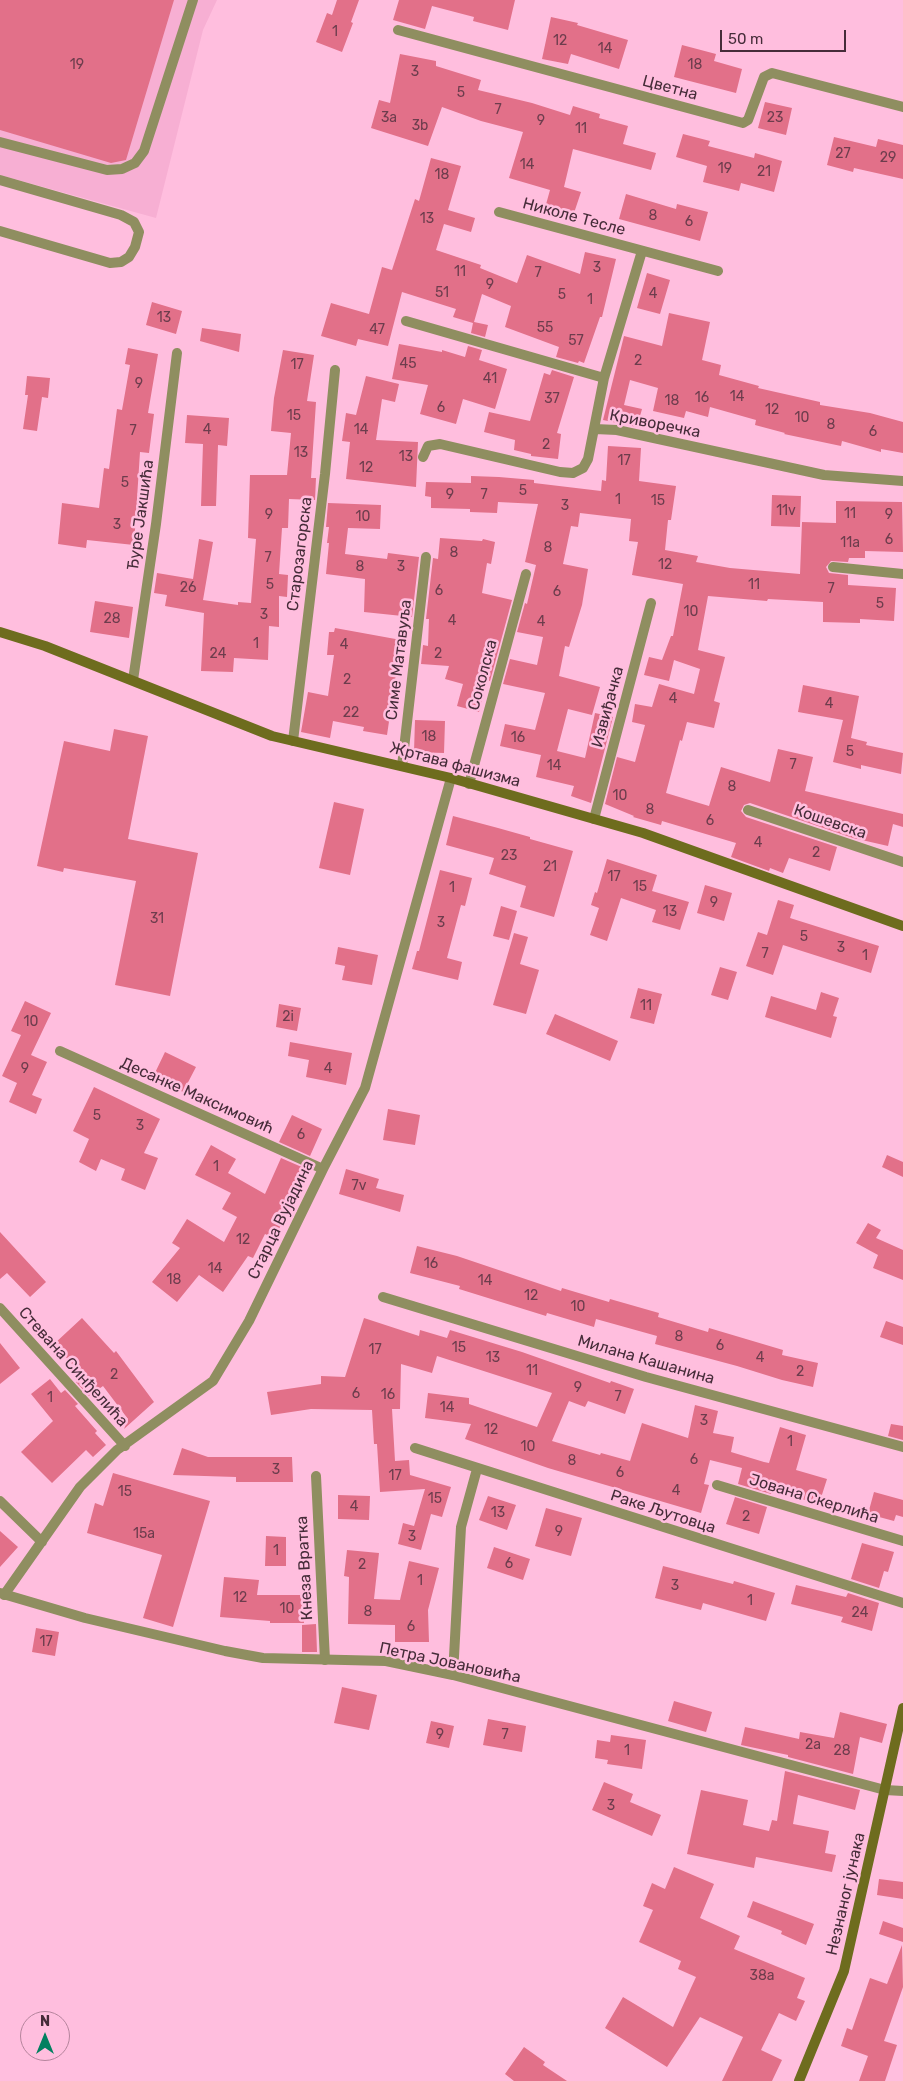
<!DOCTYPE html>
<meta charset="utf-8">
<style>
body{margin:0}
#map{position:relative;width:903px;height:2081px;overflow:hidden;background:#ffbede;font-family:Rubik,sans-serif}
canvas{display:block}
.north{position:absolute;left:20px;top:2011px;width:50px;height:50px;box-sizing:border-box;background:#ffbede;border:1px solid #b5849c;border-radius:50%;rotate:0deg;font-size:14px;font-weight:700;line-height:20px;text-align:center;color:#462c39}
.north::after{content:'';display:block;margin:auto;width:18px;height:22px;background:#028060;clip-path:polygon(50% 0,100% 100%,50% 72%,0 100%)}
.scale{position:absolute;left:720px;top:30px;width:126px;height:22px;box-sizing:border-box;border:2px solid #462c39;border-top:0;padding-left:6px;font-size:15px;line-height:18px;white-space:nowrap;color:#462c39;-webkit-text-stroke:4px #ffbede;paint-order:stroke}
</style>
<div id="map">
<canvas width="903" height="2081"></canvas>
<div class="north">N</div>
<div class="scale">50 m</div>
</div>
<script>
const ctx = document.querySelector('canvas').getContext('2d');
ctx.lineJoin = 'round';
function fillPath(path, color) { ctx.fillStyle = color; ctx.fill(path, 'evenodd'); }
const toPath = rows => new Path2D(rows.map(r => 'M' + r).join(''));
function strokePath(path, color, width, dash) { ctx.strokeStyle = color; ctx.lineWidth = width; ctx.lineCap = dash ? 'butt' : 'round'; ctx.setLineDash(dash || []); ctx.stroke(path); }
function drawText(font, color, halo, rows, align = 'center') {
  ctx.font = font + ' Rubik,sans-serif'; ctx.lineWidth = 5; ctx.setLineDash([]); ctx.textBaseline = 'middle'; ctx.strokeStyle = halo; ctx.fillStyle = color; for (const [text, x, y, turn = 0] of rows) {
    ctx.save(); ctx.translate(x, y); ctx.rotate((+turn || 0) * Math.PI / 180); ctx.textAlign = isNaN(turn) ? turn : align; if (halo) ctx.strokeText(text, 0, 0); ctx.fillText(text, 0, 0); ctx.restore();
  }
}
const built = toPath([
 [0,0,217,0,203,30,156,218,0,175]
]);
const building = toPath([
 [0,0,174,0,126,160,111,163,0,130],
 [337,0,359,0,351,22,353,23,342,52,316,42,327,13,332,15],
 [399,0,515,0,508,30,473,21,474,17,432,6,425,29,393,20],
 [551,17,578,23,577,25,628,40,619,69,571,54,568,64,542,59],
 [682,45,716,54,714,61,742,69,736,93,674,77],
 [400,54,436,61,436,66,481,80,478,90,532,103,570,115,573,106,600,114,599,118,628,126,623,144,656,153,651,170,573,149,564,187,581,192,573,216,545,208,550,190,509,178,523,132,481,121,442,107,428,146,371,128,379,100,390,103],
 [765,102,792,108,786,135,758,128],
 [683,134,710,141,708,146,754,158,755,153,782,161,774,192,741,183,739,191,703,182,707,166,676,157],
 [834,137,876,147,878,139,903,145,903,179,854,168,853,172,827,165],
 [431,158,461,166,448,210,475,218,471,232,444,224,436,250,481,265,480,268,517,283,527,255,580,274,585,252,616,259,602,317,600,317,584,363,579,361,578,363,556,357,559,347,505,327,511,306,482,294,474,322,488,325,485,337,471,333,473,323,453,317,456,309,402,292,388,346,358,339,356,346,321,336,331,303,369,314,382,267,392,270,415,199,419,201],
 [626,194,676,209,677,204,708,212,700,241,619,219],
 [647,273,670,280,660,314,637,308],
 [152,302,182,311,176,334,146,325],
 [669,313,710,322,702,360,721,365,719,375,759,386,758,388,820,402,820,405,870,413,903,422,903,453,881,449,881,452,842,441,841,446,784,434,785,433,755,425,756,420,710,407,708,417,686,411,684,418,653,411,658,388,630,380,624,405,642,409,637,427,603,420,624,336,662,346],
 [202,328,241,334,239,352,200,341],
 [399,344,442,352,442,350,465,357,468,346,482,350,479,360,507,369,495,409,463,399,456,424,420,414,428,385,392,379],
 [128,348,158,354,148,413,154,414,149,453,140,452,134,545,87,540,86,548,58,544,62,503,99,508,104,468,109,469,117,409,122,410,130,365,125,364],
 [283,350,314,355,307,401,316,402,311,478,316,478,315,500,289,499,288,528,282,528,279,574,288,575,287,597,279,596,279,627,269,626,268,660,234,658,233,672,201,671,204,613,165,606,167,595,154,593,157,573,193,579,199,539,213,542,203,600,238,605,238,602,251,603,256,539,248,538,250,475,287,475,291,433,271,431,274,398],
 [552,370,574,377,557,433,561,434,558,459,531,456,531,454,514,450,515,440,484,432,489,412,530,421,544,373,550,375],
 [27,376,50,378,48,398,42,397,37,431,23,429,28,395,25,395],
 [366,376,399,384,395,402,382,399,376,440,418,442,416,487,346,479,350,442,342,441,346,413,356,415],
 [187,415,229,418,227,446,218,445,216,506,201,506,203,444,185,443],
 [608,446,641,448,639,481,676,486,671,520,668,520,665,550,698,556,696,562,730,568,800,574,802,522,836,523,836,501,902,502,903,552,865,551,865,558,849,558,848,562,831,561,826,567,829,573,848,575,848,585,896,588,894,621,860,619,860,623,823,622,823,602,768,599,767,601,708,596,698,650,725,657,714,701,720,703,714,728,687,722,682,741,680,740,666,793,709,806,721,767,770,782,778,749,813,757,805,791,903,814,903,827,893,824,888,846,853,838,750,803,744,805,741,811,746,817,837,847,830,871,789,858,783,873,770,868,769,871,731,857,736,843,662,821,661,825,633,817,634,816,605,804,617,757,635,762,645,725,632,722,635,704,652,707,659,684,694,694,700,669,674,660,669,681,644,675,649,657,662,660,671,636,673,636,683,584,632,575,638,542,629,541,631,519,580,513,578,527,571,526,563,564,588,569,582,605,569,647,565,646,559,676,600,687,592,715,568,709,557,751,585,758,595,713,613,717,591,803,571,796,574,786,536,777,541,755,500,746,505,724,535,730,545,693,503,684,510,659,537,665,543,637,517,632,525,603,527,604,536,565,525,562,538,504,498,502,497,513,470,512,470,509,431,508,431,497,425,496,426,482,471,483,471,476,499,477,534,480,534,483,601,491,602,480,606,481],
 [772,495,801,496,800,527,771,526],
 [328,503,381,505,380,529,348,528,345,554,387,559,388,553,419,557,412,617,364,612,365,579,326,574,329,543,327,543,329,527,326,527],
 [440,538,482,541,483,539,495,542,491,564,487,563,482,593,512,600,490,681,487,680,479,712,457,706,463,684,445,679,449,666,421,664,423,645,428,646,429,619,426,619,433,558,438,559],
 [95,601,133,607,129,638,90,632],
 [335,628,401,640,387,735,363,731,364,727,333,721,330,738,301,732,308,692,328,696,334,655,327,655,329,632,334,632],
 [803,685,859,696,851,738,867,742,866,745,903,753,901,774,861,765,861,769,833,762,843,720,798,712],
 [415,720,445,721,444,753,414,752],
 [114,729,148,736,128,839,198,853,170,996,115,985,136,881,64,868,63,872,37,866,64,741,110,751],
 [334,802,364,809,350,875,319,868],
 [453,816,498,828,530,837,530,839,573,851,554,917,520,907,526,886,489,874,494,858,446,845],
 [607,859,657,875,652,891,689,902,680,930,652,922,656,910,621,898,607,941,590,935,599,908,591,905,595,892,597,893],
 [440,870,472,878,465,906,461,905,447,958,462,962,458,980,412,969,417,951,419,951],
 [705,885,732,893,724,921,697,913],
 [778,900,794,905,790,918,879,946,871,973,783,945,773,975,746,966,758,932,767,935],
 [501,906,517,911,509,940,493,936],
 [514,933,528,937,520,964,539,970,526,1014,493,1005],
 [338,947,378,955,372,985,342,980,345,966,335,964],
 [720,967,737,972,728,1000,711,995],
 [638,988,662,994,654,1024,630,1018],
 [821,992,839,998,833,1016,837,1017,831,1038,765,1017,771,996,816,1010],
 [25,1001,51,1013,31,1055,47,1062,32,1095,42,1099,36,1114,9,1102,17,1083,2,1076,21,1035,11,1031],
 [279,1004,301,1008,297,1031,276,1027],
 [555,1014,618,1041,610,1061,546,1034],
 [290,1042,352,1053,346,1085,306,1077,309,1060,288,1056],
 [165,1052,196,1067,183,1092,153,1077],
 [94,1087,160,1119,144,1153,158,1158,145,1190,121,1180,125,1169,101,1159,96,1171,79,1162,89,1139,73,1131],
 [388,1109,420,1115,415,1145,383,1140],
 [292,1115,322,1129,310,1156,279,1142],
 [211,1145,236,1159,228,1173,265,1194,281,1158,304,1168,300,1178,302,1179,286,1216,274,1238,265,1234,253,1258,248,1256,223,1292,199,1275,177,1302,152,1282,180,1248,172,1243,187,1219,224,1242,237,1217,222,1209,231,1193,195,1175],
 [887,1155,903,1162,903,1177,882,1167],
 [346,1169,379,1179,376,1188,404,1195,400,1212,339,1194],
 [868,1223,881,1230,876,1238,903,1250,903,1280,873,1268,878,1255,856,1243],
 [0,1232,46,1282,30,1297,7,1273,0,1279],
 [417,1246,457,1256,561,1291,562,1288,609,1302,610,1299,659,1313,658,1317,708,1332,709,1328,783,1350,782,1355,818,1363,813,1387,782,1380,737,1366,655,1344,657,1336,596,1319,594,1327,547,1313,546,1316,459,1289,460,1286,410,1273],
 [82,1318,114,1353,116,1351,154,1402,124,1429,128,1419,103,1386,89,1396,76,1382,83,1376,54,1344],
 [364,1318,419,1336,420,1330,447,1338,450,1330,522,1352,610,1383,611,1381,634,1389,625,1414,588,1401,585,1407,569,1401,552,1441,600,1455,601,1453,630,1461,642,1423,688,1438,695,1405,718,1411,713,1433,734,1437,731,1452,764,1462,769,1463,780,1427,806,1435,796,1470,827,1479,819,1504,798,1498,800,1491,774,1485,771,1494,738,1484,742,1468,710,1460,704,1484,709,1485,701,1513,548,1468,465,1439,471,1424,425,1418,428,1393,469,1398,469,1404,537,1427,552,1393,437,1356,432,1373,401,1364,400,1409,392,1409,395,1461,409,1460,410,1475,451,1487,442,1517,431,1514,421,1550,398,1544,403,1523,414,1526,425,1489,380,1492,377,1444,374,1444,372,1410,311,1409,271,1415,267,1392,321,1384,321,1376,345,1377],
 [886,1321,903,1327,903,1345,880,1337],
 [0,1343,20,1368,0,1384],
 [50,1379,61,1393,65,1390,78,1404,75,1406,97,1431,95,1433,106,1445,93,1457,86,1450,52,1483,21,1452,53,1421,31,1394],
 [891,1424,903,1426,903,1440,888,1436],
 [182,1448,208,1457,292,1457,293,1482,236,1482,236,1477,173,1475],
 [113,1473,210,1501,173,1627,143,1618,162,1555,87,1533,95,1503,103,1506],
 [874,1492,903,1500,903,1517,896,1515,894,1521,868,1514],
 [338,1495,370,1496,369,1520,338,1519],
 [488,1496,516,1505,507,1530,479,1520],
 [735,1497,767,1507,759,1534,726,1524],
 [546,1508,582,1518,571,1556,535,1546],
 [0,1531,18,1547,0,1567],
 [266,1536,286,1537,286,1566,265,1566],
 [862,1543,894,1552,888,1572,884,1571,879,1588,851,1579],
 [494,1547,530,1559,523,1580,487,1568],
 [347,1550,379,1553,374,1599,400,1600,409,1561,439,1568,428,1610,429,1642,395,1642,395,1625,348,1624,349,1577,344,1576],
 [663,1566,733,1584,734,1581,775,1593,766,1621,703,1603,701,1610,655,1598],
 [224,1577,259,1580,257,1595,304,1595,304,1623,270,1623,270,1621,220,1617],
 [796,1585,846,1597,848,1593,879,1603,872,1631,841,1622,843,1617,791,1604],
 [316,1624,317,1652,302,1652,302,1625],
 [36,1628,59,1632,55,1656,32,1652],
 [342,1687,377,1695,369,1730,334,1723],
 [674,1701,712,1712,706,1732,668,1721],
 [840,1712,887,1724,882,1743,860,1737,853,1774,788,1757,788,1755,741,1745,745,1727,799,1739,800,1732,834,1738],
 [488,1719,526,1726,522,1752,483,1745],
 [431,1721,454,1726,449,1748,426,1743],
 [611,1735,646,1740,642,1769,607,1764,608,1760,595,1758,597,1740,610,1742],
 [785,1771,860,1790,855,1810,798,1795,793,1824,829,1831,825,1853,836,1855,832,1872,756,1857,754,1868,687,1854,701,1790,748,1800,743,1825,769,1831,772,1820,777,1821],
 [604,1782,633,1794,630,1802,661,1815,652,1836,592,1810],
 [674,1867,714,1884,700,1918,740,1936,734,1949,805,1978,797,1998,805,2001,796,2021,779,2013,761,2050,782,2060,772,2081,722,2081,743,2037,700,2017,667,2067,605,2028,623,1997,673,2027,696,1977,678,1969,681,1961,639,1942,653,1910,643,1906,652,1883,665,1889],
 [879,1879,903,1882,903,1899,877,1895],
 [753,1901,814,1924,806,1945,781,1934,782,1931,747,1917],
 [883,1921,903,1928,903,1942,879,1934],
 [902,1945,903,1987,884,2041,897,2045,885,2081,859,2081,868,2056,841,2046,847,2028,852,2030,870,1978,887,1984],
 [524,2047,545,2062,543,2065,567,2081,514,2081,505,2074]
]);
const lane = toPath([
 [0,142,107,170,122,169,135,163,144,151,193,0],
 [0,180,121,215,134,222,139,232,135,247,129,257,121,262,110,263,0,231],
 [469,784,526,574],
 [594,819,651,603],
 [316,1476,325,1660]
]);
const street = toPath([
 [398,30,743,123,748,120,764,77,772,73,903,107],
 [499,212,718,271],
 [406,321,604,378],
 [595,429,617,430,824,475,903,481],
 [423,457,428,446,440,444,560,472,573,473,583,468,588,459,604,378,642,251],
 [833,567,903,574],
 [133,680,156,524,177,353],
 [293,741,325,474,335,370],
 [402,766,426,557],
 [748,810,903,862],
 [60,1051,323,1169],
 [383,1297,646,1377,903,1447],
 [0,1308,125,1446],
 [415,1448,903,1603],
 [717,1485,903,1541],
 [0,1501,42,1542],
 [0,1593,85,1618,225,1651,263,1658,386,1661,453,1675,885,1790,903,1791],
 [4,1595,80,1487,117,1450,213,1381,249,1321,323,1169,365,1088,451,778],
 [453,1675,461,1527,477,1469]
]);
const secondary = toPath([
 [0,632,45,646,272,736,451,778,643,833,903,926],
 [799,2081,844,1971,903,1708]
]);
const numberNames = [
 ["1",335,32],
 ["12",560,41],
 ["14",605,49],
 ["19",77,65],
 ["18",695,65],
 ["3",415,72],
 ["5",461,93],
 ["7",498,110],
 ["3a",389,118],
 ["23",775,118],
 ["9",541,121],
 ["3b",420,126],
 ["11",581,129],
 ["27",843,154],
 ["29",888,158],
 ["14",527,165],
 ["19",725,169],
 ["21",764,172],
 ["18",442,175],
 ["8",653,216],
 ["13",427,219],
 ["6",689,222],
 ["3",597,268],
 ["11",460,272],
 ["7",538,273],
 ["9",490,285],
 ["51",442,293],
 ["4",653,294],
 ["5",562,295],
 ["1",590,300],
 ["13",164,318],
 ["55",545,328],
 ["47",377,330],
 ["57",576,341],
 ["2",638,361],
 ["45",408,364],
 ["17",297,365],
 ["41",490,379],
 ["9",139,384],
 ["14",737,397],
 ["16",702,398],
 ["37",552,399],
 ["18",672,401],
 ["6",441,408],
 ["12",772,410],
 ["15",294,416],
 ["10",802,418],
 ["8",831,425],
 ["4",207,430],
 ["14",361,430],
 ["7",133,431],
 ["6",873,432],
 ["2",546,445],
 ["13",301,453],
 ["13",406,457],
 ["17",624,461],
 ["12",366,468],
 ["5",125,483],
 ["5",523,491],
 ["9",450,495],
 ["7",484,495],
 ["1",618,500],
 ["15",658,501],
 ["3",565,506],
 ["11v",786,511],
 ["11",850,514],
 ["9",269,515],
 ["9",889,515],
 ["10",363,517],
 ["3",117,525],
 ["6",889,540],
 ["11a",850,543],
 ["8",548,548],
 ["8",454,553],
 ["7",268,558],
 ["12",665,565],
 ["8",360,567],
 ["3",401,567],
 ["5",270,585],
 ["11",754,585],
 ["26",188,588],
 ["7",831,589],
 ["6",439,591],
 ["6",557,592],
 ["5",880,604],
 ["10",691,612],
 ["3",264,615],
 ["28",112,619],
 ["4",452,621],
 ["4",541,622],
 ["1",256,644],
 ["4",344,645],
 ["24",218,654],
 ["2",438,654],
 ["2",347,680],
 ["4",673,699],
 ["4",829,704],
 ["22",351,713],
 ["18",429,737],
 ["16",518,738],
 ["5",850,752],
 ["7",793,765],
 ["14",554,766],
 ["8",732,787],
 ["10",620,796],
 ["8",650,810],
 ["6",710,821],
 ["4",758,843],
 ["2",816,853],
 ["23",509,856],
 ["21",550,867],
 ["17",614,877],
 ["15",640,887],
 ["1",452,888],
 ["9",714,903],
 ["13",670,912],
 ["31",157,919],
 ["3",441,923],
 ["5",804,937],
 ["3",841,948],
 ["7",765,954],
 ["1",865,956],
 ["11",646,1006],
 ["2i",288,1017],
 ["10",31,1022],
 ["9",25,1069],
 ["4",328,1069],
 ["5",97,1116],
 ["3",140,1126],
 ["6",301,1135],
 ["1",216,1167],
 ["7v",359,1186],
 ["12",243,1240],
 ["16",431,1264],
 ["14",215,1269],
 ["18",174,1280],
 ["14",485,1281],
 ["12",531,1296],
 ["10",578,1307],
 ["8",679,1337],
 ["6",720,1346],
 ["15",459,1348],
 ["17",375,1350],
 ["13",493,1358],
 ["4",760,1358],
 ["11",532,1371],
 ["2",800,1372],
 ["2",114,1375],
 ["9",578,1388],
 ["6",356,1394],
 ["16",388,1395],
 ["7",618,1397],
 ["1",50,1398],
 ["14",447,1408],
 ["3",704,1421],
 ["12",491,1430],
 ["1",790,1442],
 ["10",528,1447],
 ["6",694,1460],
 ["8",572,1461],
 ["3",276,1470],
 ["6",620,1473],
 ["17",395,1476],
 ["4",676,1491],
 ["15",125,1492],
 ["15",435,1499],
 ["4",354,1507],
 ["13",498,1513],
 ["2",746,1517],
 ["9",559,1532],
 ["15a",144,1534],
 ["3",412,1537],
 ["1",276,1551],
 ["6",509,1564],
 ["2",362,1565],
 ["1",420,1581],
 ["3",675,1586],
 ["12",240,1598],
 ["1",750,1601],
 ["10",287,1609],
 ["8",368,1612],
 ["24",860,1613],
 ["6",411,1627],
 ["17",46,1642],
 ["9",440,1735],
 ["7",505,1735],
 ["2a",813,1745],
 ["1",627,1751],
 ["28",842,1751],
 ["3",611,1806],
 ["38a",762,1976]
];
const streetNames = [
 ["Цветна",670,88,15],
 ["Николе Тесле",574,217,15],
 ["Криворечка",655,424,11],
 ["Ђуре Јакшића",141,515,-82],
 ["Старозагорска",300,554,-83],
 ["Симе Матавуља",399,660,-83],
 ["Соколска",483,675,-75],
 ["Извиђачка",608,707,-75],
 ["Жртава фашизма",455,765,15],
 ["Кошевска",830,822,19],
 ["Десанке Максимовић",197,1096,24],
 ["Старца Вујадина",281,1220,-64],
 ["Милана Кашанина",646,1360,16],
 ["Стевана Синђелића",73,1367,48],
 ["Јована Скерлића",814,1499,17],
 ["Раке Љутовца",663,1512,18],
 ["Кнеза Вратка",305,1568,-93],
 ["Петра Јовановића",450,1663,12],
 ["Незнаног јунака",846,1894,-77]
];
fillPath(built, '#f7afd3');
fillPath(building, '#e27089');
strokePath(lane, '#8f8e60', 10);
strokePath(street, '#8f8e60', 10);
strokePath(secondary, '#6e6c1e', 10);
drawText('14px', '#6d3d4d', null, numberNames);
drawText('16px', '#462c39', '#ffbede', streetNames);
</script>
